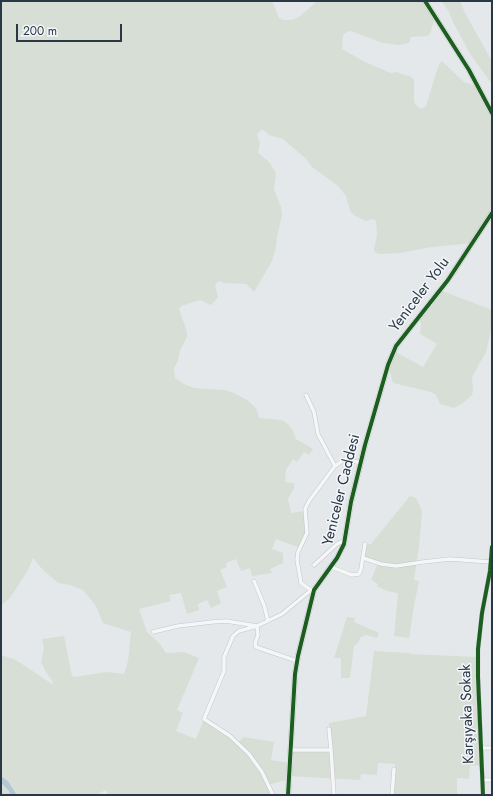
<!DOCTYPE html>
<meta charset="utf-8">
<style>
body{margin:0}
#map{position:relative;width:493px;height:796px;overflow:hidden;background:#e5e8ea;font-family:Jost,sans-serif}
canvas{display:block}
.frame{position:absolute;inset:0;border:2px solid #2a3745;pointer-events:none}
.scale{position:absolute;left:16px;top:24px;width:106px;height:18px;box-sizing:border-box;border:2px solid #2a3745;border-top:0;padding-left:5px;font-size:12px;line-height:14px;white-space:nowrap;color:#2a3745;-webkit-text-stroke:3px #f3f6f9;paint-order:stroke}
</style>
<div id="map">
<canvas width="493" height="796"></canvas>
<div class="frame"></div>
<div class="scale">200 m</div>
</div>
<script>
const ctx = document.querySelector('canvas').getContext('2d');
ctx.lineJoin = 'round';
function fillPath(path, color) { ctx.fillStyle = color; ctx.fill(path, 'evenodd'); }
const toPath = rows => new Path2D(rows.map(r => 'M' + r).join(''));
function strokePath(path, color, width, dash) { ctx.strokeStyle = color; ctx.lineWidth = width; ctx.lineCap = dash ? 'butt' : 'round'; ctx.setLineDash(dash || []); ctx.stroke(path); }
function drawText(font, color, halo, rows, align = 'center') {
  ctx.font = font + ' Jost,sans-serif'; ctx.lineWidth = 3; ctx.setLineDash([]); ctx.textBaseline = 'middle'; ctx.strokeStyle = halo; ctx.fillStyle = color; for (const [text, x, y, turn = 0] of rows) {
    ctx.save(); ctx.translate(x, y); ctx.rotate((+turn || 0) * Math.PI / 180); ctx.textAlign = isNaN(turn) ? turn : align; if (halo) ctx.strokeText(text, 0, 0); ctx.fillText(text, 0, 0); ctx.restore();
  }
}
const green = toPath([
 [1,1,272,1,279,18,283,20,291,20,299,17,317,1,425,1,435,17,430,34,427,36,411,37,409,43,399,45,383,43,351,31,347,32,343,35,342,49,365,62,391,73,396,72,411,77,414,80,414,102,416,105,421,109,426,106,437,70,439,64,442,61,464,82,473,85,477,84,492,113,492,213,473,243,432,247,400,253,380,254,376,253,374,251,374,248,377,236,376,221,373,219,366,221,355,216,350,211,346,196,337,185,312,167,305,158,283,139,269,135,262,129,257,134,260,143,258,153,269,162,276,173,274,189,281,207,282,215,277,237,276,247,272,261,254,292,246,284,225,283,219,281,215,285,218,297,211,305,200,300,181,306,179,309,187,332,187,337,180,350,178,361,174,368,175,378,184,384,194,388,224,390,234,393,247,400,255,407,257,410,259,418,282,420,289,425,293,431,296,439,313,449,309,455,304,452,297,462,293,459,286,470,285,482,294,483,294,488,288,499,291,513,305,511,307,527,300,548,276,539,272,549,283,553,283,563,270,569,272,573,252,576,250,568,241,571,236,559,226,563,227,567,220,570,227,587,217,591,221,603,211,608,207,600,198,604,199,610,187,614,181,593,169,595,171,601,139,609,147,632,160,644,166,653,184,652,199,658,177,710,183,713,176,731,196,739,204,719,238,743,243,737,274,742,271,760,289,763,291,750,331,750,329,723,366,716,374,651,409,653,411,654,478,657,483,766,470,765,469,779,457,778,457,794,467,795,392,795,395,764,378,763,377,775,361,774,360,780,289,776,289,779,268,785,271,795,108,795,106,790,95,795,17,795,8,781,1,776,1,655,14,659,22,664,52,684,53,682,46,672,41,662,44,648,42,639,64,636,72,676,74,677,107,672,124,674,128,661,131,632,103,623,96,606,83,590,70,585,58,583,43,570,33,558,28,570,10,598,1,605],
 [441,1,460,1,465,13,492,61,492,84,470,54,453,22,448,10],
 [440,290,492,310,492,326,486,352,472,377,473,391,472,395,463,403,454,408,440,404,436,395,431,392,393,383,390,372,387,366,394,351,423,367,437,344,420,334,421,324,419,318],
 [410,496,416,498,422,511,419,547,414,580,419,581,414,606,409,638,394,636,398,593,387,591,377,586,378,584,371,580,378,563,363,558,365,545,371,544],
 [347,617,355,618,354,622,379,633,377,638,366,635,361,637,358,643,354,646,350,678,341,678,341,658,334,658],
 [1,783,9,791,10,795,1,795]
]);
const water = toPath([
 [1,776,8,781,17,795,10,795,9,791,1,783]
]);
const street = toPath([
 [306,395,314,412,318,434,335,466,345,459,361,463],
 [363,558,381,564,396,566,423,562,450,559,491,562],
 [314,565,337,544,345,540],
 [331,567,352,575,359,574,361,569,365,544],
 [254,581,264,605,268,621],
 [311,590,301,583,297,560,298,552,307,533,305,509,309,501,335,466],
 [153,632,178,626,212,622,226,621,257,626,258,635,255,643,256,647,297,661],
 [329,729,331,750],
 [482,748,492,748],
 [291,750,331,750,334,795],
 [483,780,492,780],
 [273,795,262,772,249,754,230,736,204,719,224,671,224,657,233,636,239,631,257,626,282,614,310,591,314,590],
 [392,795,394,769],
 [483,795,478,677,478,649,482,613,490,571,492,547]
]);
const secondary = toPath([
 [425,1,469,70,492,113],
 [288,795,295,674,298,656,314,590,337,558,344,544,351,502,365,445,388,365,396,346,448,280,492,213]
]);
const cycleway = toPath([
 [425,1,469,70,492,113],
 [288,795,295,674,298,656,314,590,337,558,344,544,351,502,365,445,388,365,396,346,448,280,492,213],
 [483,795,478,677,478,649,482,613,490,571,492,547]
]);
const streetNames = [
 ["Yeniceler Yolu",420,295,-53],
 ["Yeniceler Caddesi",342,490,-76],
 ["Karşıyaka Sokak",468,714,-92]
];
fillPath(green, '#d7ded5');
fillPath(water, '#b3c8d6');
strokePath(street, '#c3c6c8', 4.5);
strokePath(secondary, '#c3c6c8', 6);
strokePath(street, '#f4f6f7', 3.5);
strokePath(secondary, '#f8f8f8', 5);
strokePath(cycleway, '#1b5e20', 4);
drawText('15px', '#2a3745', '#f3f6f9', streetNames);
</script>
